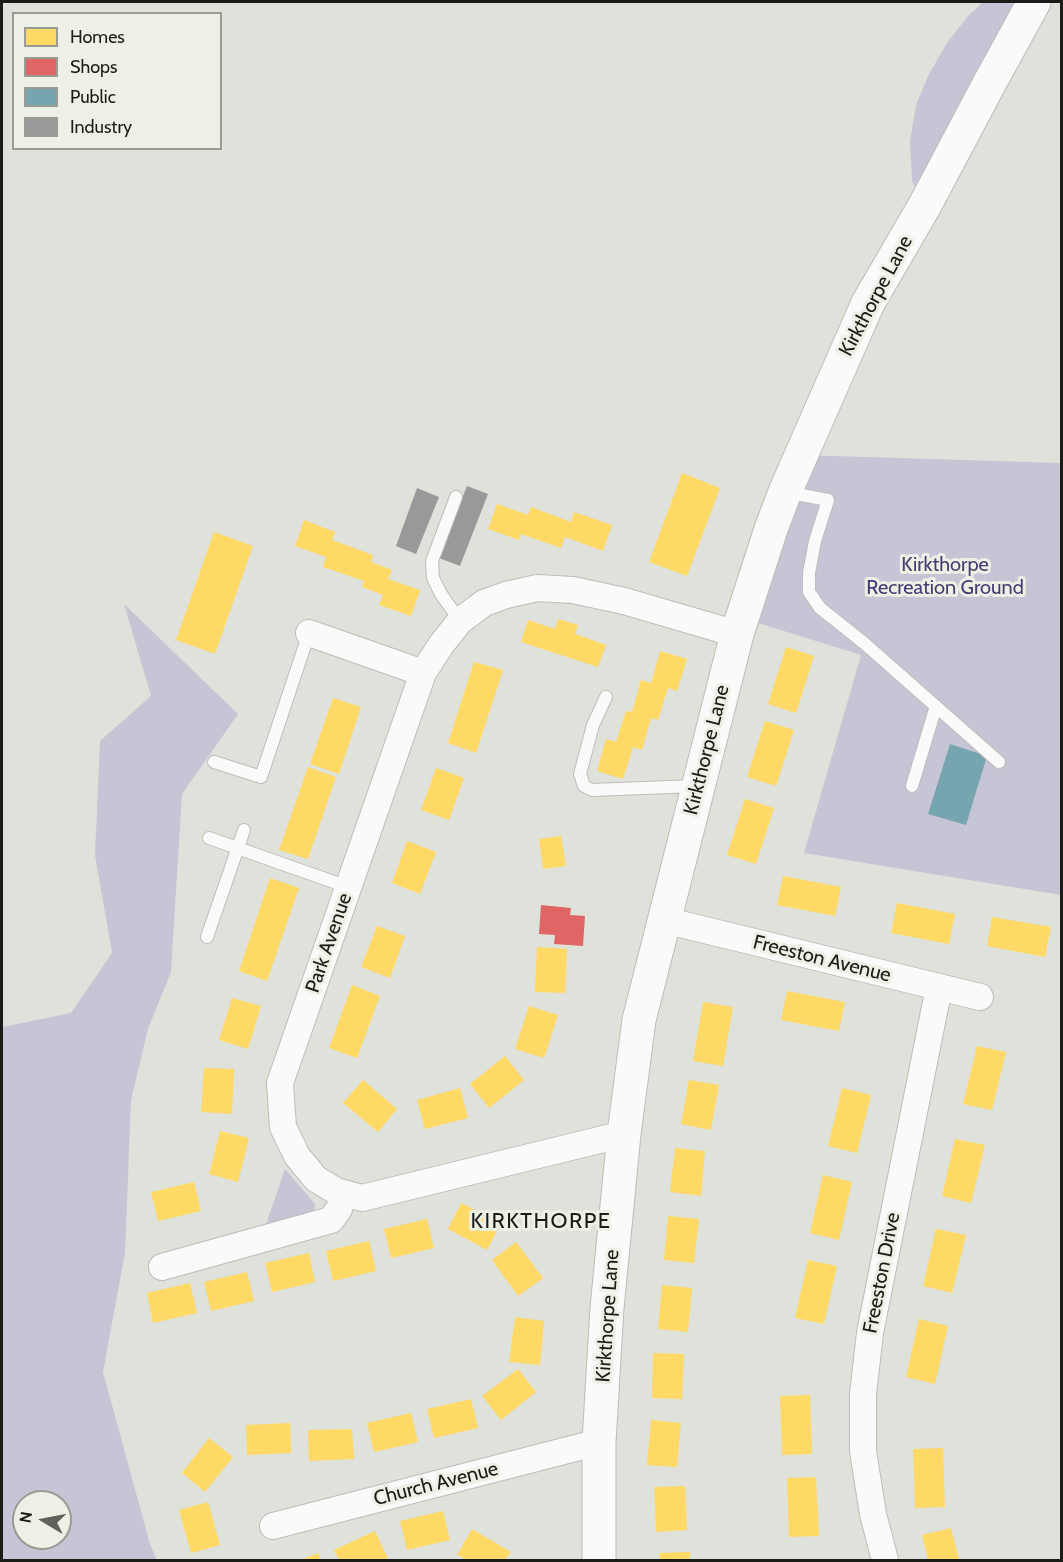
<!DOCTYPE html>
<style>
body{margin:0}
#map{position:relative;width:1063px;height:1562px;overflow:hidden;background:#dfe1db;font-family:Cabin,sans-serif}
canvas{display:block}
.frame{position:absolute;inset:0;border:3px solid #1a1c18;pointer-events:none}
.legend{position:absolute;left:12px;top:12px;width:210px;height:138px;box-sizing:border-box;background:#edf1e5;border:2px solid #999c93;margin:0;padding:8px 10px;list-style:none;font-size:18px;color:#1a1c18}
.legend li{display:flex;align-items:center;gap:12px;height:30px}
.legend b{width:30px;border:2px solid #999c93}
.north{position:absolute;left:12px;top:1490px;width:60px;height:60px;box-sizing:border-box;background:#edf1e5;border:2px solid #999c93;border-radius:50%;rotate:280deg;font-size:16px;font-weight:700;line-height:24px;text-align:center;color:#1a1c18}
.north::after{content:'';display:block;margin:auto;width:21px;height:27px;background:#5f615c;clip-path:polygon(50% 0,100% 100%,50% 72%,0 100%)}
</style>
<div id="map">
<canvas width="1063" height="1562"></canvas>
<div class="frame"></div>
<ul class="legend">
<li><b style="height:16px;background:#ffd966"></b>Homes</li>
<li><b style="height:16px;background:#e06666"></b>Shops</li>
<li><b style="height:16px;background:#76a5af"></b>Public</li>
<li><b style="height:16px;background:#999"></b>Industry</li>
</ul>
<div class="north">N</div>
</div>
<script>
const ctx = document.querySelector('canvas').getContext('2d');
ctx.lineJoin = 'round';
function fillPath(path, color) { ctx.fillStyle = color; ctx.fill(path, 'evenodd'); }
const toPath = rows => new Path2D(rows.map(r => 'M' + r).join(''));
function strokePath(path, color, width, dash) { ctx.strokeStyle = color; ctx.lineWidth = width; ctx.lineCap = dash ? 'butt' : 'round'; ctx.setLineDash(dash || []); ctx.stroke(path); }
function drawText(font, color, halo, rows, align = 'center') {
  ctx.font = font + ' Cabin,sans-serif'; ctx.lineWidth = 6; ctx.setLineDash([]); ctx.textBaseline = 'middle'; ctx.strokeStyle = halo; ctx.fillStyle = color; for (const [text, x, y, turn = 0] of rows) {
    ctx.save(); ctx.translate(x, y); ctx.rotate((+turn || 0) * Math.PI / 180); ctx.textAlign = isNaN(turn) ? turn : align; if (halo) ctx.strokeText(text, 0, 0); ctx.fillText(text, 0, 0); ctx.restore();
  }
}
const green = toPath([
 [983,2,1034,2,925,205,912,181,910,141,916,105,929,74,947,43,968,16],
 [800,455,1061,463,1061,895,804,853,861,655,742,618],
 [124,604,238,714,182,794,171,972,148,1029,131,1100,125,1253,103,1372,150,1544,157,1560,2,1560,2,1027,71,1013,112,953,95,855,100,741,151,696],
 [24,1502,60,1502,60,1538,24,1538],
 [285,1169,315,1204,314,1212,264,1230]
]);
const homes = toPath([
 [682,473,720,488,687,576,649,562],
 [497,504,528,515,531,507,571,522,574,512,612,525,603,551,565,537,561,548,521,534,519,540,488,529],
 [304,520,335,532,332,540,373,555,371,562,392,570,388,579,420,590,411,616,379,605,383,595,362,587,364,581,323,567,326,557,295,546],
 [214,532,253,546,215,654,176,640],
 [558,619,578,625,575,634,606,645,598,667,521,642,528,620,555,629],
 [786,647,814,656,796,713,768,704],
 [660,651,687,659,677,691,668,688,658,720,651,718,642,750,633,747,623,779,597,771,606,739,616,742,626,711,632,712,641,680,651,683],
 [474,662,503,670,476,753,448,743],
 [333,698,361,707,339,774,310,764],
 [765,721,794,730,776,786,747,777],
 [308,767,336,777,308,859,279,850],
 [436,768,464,778,449,820,421,810],
 [745,799,774,808,756,864,727,855],
 [561,836,566,866,543,869,539,839],
 [407,841,436,852,420,894,392,883],
 [783,876,841,887,835,916,777,905],
 [270,878,299,888,267,981,239,971],
 [897,903,955,914,949,944,891,933],
 [992,917,1051,927,1045,957,987,946],
 [377,926,405,936,390,978,361,967],
 [537,947,567,949,565,993,535,992],
 [352,985,380,996,357,1058,329,1048],
 [787,991,845,1002,839,1031,781,1020],
 [232,998,261,1006,248,1049,219,1040],
 [703,1002,733,1007,723,1066,693,1061],
 [529,1006,558,1015,544,1058,515,1049],
 [977,1046,1006,1052,992,1110,963,1104],
 [505,1056,524,1080,489,1108,470,1084],
 [204,1068,234,1069,232,1114,201,1112],
 [363,1080,397,1109,378,1132,343,1103],
 [689,1080,719,1085,711,1130,681,1124],
 [460,1088,468,1118,425,1129,417,1100],
 [842,1088,871,1095,857,1153,828,1146],
 [220,1131,249,1138,238,1182,209,1174],
 [955,1139,985,1145,971,1203,942,1196],
 [675,1148,705,1151,701,1196,670,1192],
 [823,1175,852,1182,839,1240,810,1233],
 [194,1182,201,1211,158,1221,151,1192],
 [461,1203,501,1223,487,1250,448,1229],
 [668,1216,699,1219,694,1263,664,1260],
 [427,1219,434,1248,391,1258,384,1229],
 [936,1229,966,1235,952,1293,923,1286],
 [369,1241,376,1271,333,1281,326,1251],
 [516,1242,543,1278,518,1296,492,1260],
 [309,1253,315,1282,272,1292,265,1263],
 [808,1260,837,1266,824,1324,795,1318],
 [247,1272,254,1301,211,1311,204,1282],
 [190,1283,197,1313,153,1323,147,1293],
 [662,1285,692,1288,688,1332,658,1329],
 [515,1317,544,1321,540,1365,509,1362],
 [919,1319,948,1326,935,1384,906,1377],
 [653,1353,684,1354,682,1399,652,1398],
 [518,1369,536,1392,501,1420,482,1396],
 [810,1395,812,1454,782,1455,780,1396],
 [471,1399,478,1428,434,1438,427,1409],
 [411,1413,418,1442,374,1452,367,1423],
 [651,1420,681,1423,677,1467,647,1465],
 [290,1423,291,1453,247,1455,246,1425],
 [352,1429,354,1459,309,1461,308,1430],
 [209,1438,233,1457,205,1492,182,1473],
 [943,1448,945,1507,915,1508,913,1449],
 [816,1477,819,1536,789,1537,787,1478],
 [685,1486,687,1530,656,1532,654,1487],
 [208,1502,220,1545,191,1553,179,1510],
 [443,1511,450,1540,407,1550,400,1521],
 [951,1528,959,1560,928,1560,922,1535],
 [472,1529,511,1552,505,1560,467,1560,457,1555],
 [375,1531,388,1559,384,1560,339,1560,334,1550],
 [690,1552,690,1560,660,1560,659,1553],
 [318,1553,321,1560,301,1560]
]);
const shops = toPath([
 [541,905,571,908,570,915,585,916,583,946,554,944,555,935,539,934]
]);
const public = toPath([
 [950,744,987,756,966,825,928,814]
]);
const industry = toPath([
 [467,486,488,494,460,566,439,558],
 [417,488,439,497,416,554,396,546]
]);
const lane = toPath([
 [786,492,828,500,815,541,809,573,809,592,820,608,864,643,999,762],
 [456,497,432,561,433,578,441,594,460,621],
 [606,697,593,725,580,774,584,786,592,790,696,786],
 [214,762,261,777,309,633],
 [912,786,936,706],
 [209,838,348,887],
 [207,937,244,830]
]);
const street = toPath([
 [309,633,423,673],
 [664,920,980,997],
 [624,1134,362,1198,336,1191,316,1179,297,1156,283,1127,280,1083,423,673,441,645,460,621,484,603,506,595,537,588,573,590,624,601,737,634],
 [162,1267,331,1220,339,1209,344,1194],
 [273,1526,599,1442],
 [885,1560,873,1514,863,1451,863,1394,870,1333,939,987]
]);
const secondary = toPath([
 [599,1560,599,1442,607,1308,624,1134,639,1020,737,634,771,529,785,492,868,303,925,205,989,84,1034,2]
]);
const streetNames = [
 ["Kirkthorpe Lane",876,296,-62],
 ["Kirkthorpe Lane",707,750,-76],
 ["Park Avenue",329,943,-71],
 ["Freeston Avenue",822,959,14],
 ["Freeston Drive",882,1273,-79],
 ["Kirkthorpe Lane",608,1316,-86],
 ["Church Avenue",436,1484,-14]
];
const parkNames = [
 ["Kirkthorpe",945,565],
 ["Recreation Ground",945,588]
];
const quarterNames = [
 ["KIRKTHORPE",541,1222]
];
fillPath(green, '#c6c5d6');
fillPath(homes, '#ffd966');
fillPath(shops, '#e06666');
fillPath(public, '#76a5af');
fillPath(industry, '#999');
strokePath(lane, '#bcbdb8', 14);
strokePath(street, '#bcbdb8', 28);
strokePath(secondary, '#bcbdb8', 35);
strokePath(lane, '#fafafa', 12);
strokePath(street, '#fafafa', 26);
strokePath(secondary, '#fafafa', 33);
drawText('20px', '#1a1c18', '#edf1e5', streetNames);
drawText('20px', '#463c74', '#edf1e5', parkNames);
ctx.letterSpacing = '1.5px';
drawText('22px', '#1a1c18', '#edf1e5', quarterNames);
ctx.letterSpacing = '0px';
</script>
